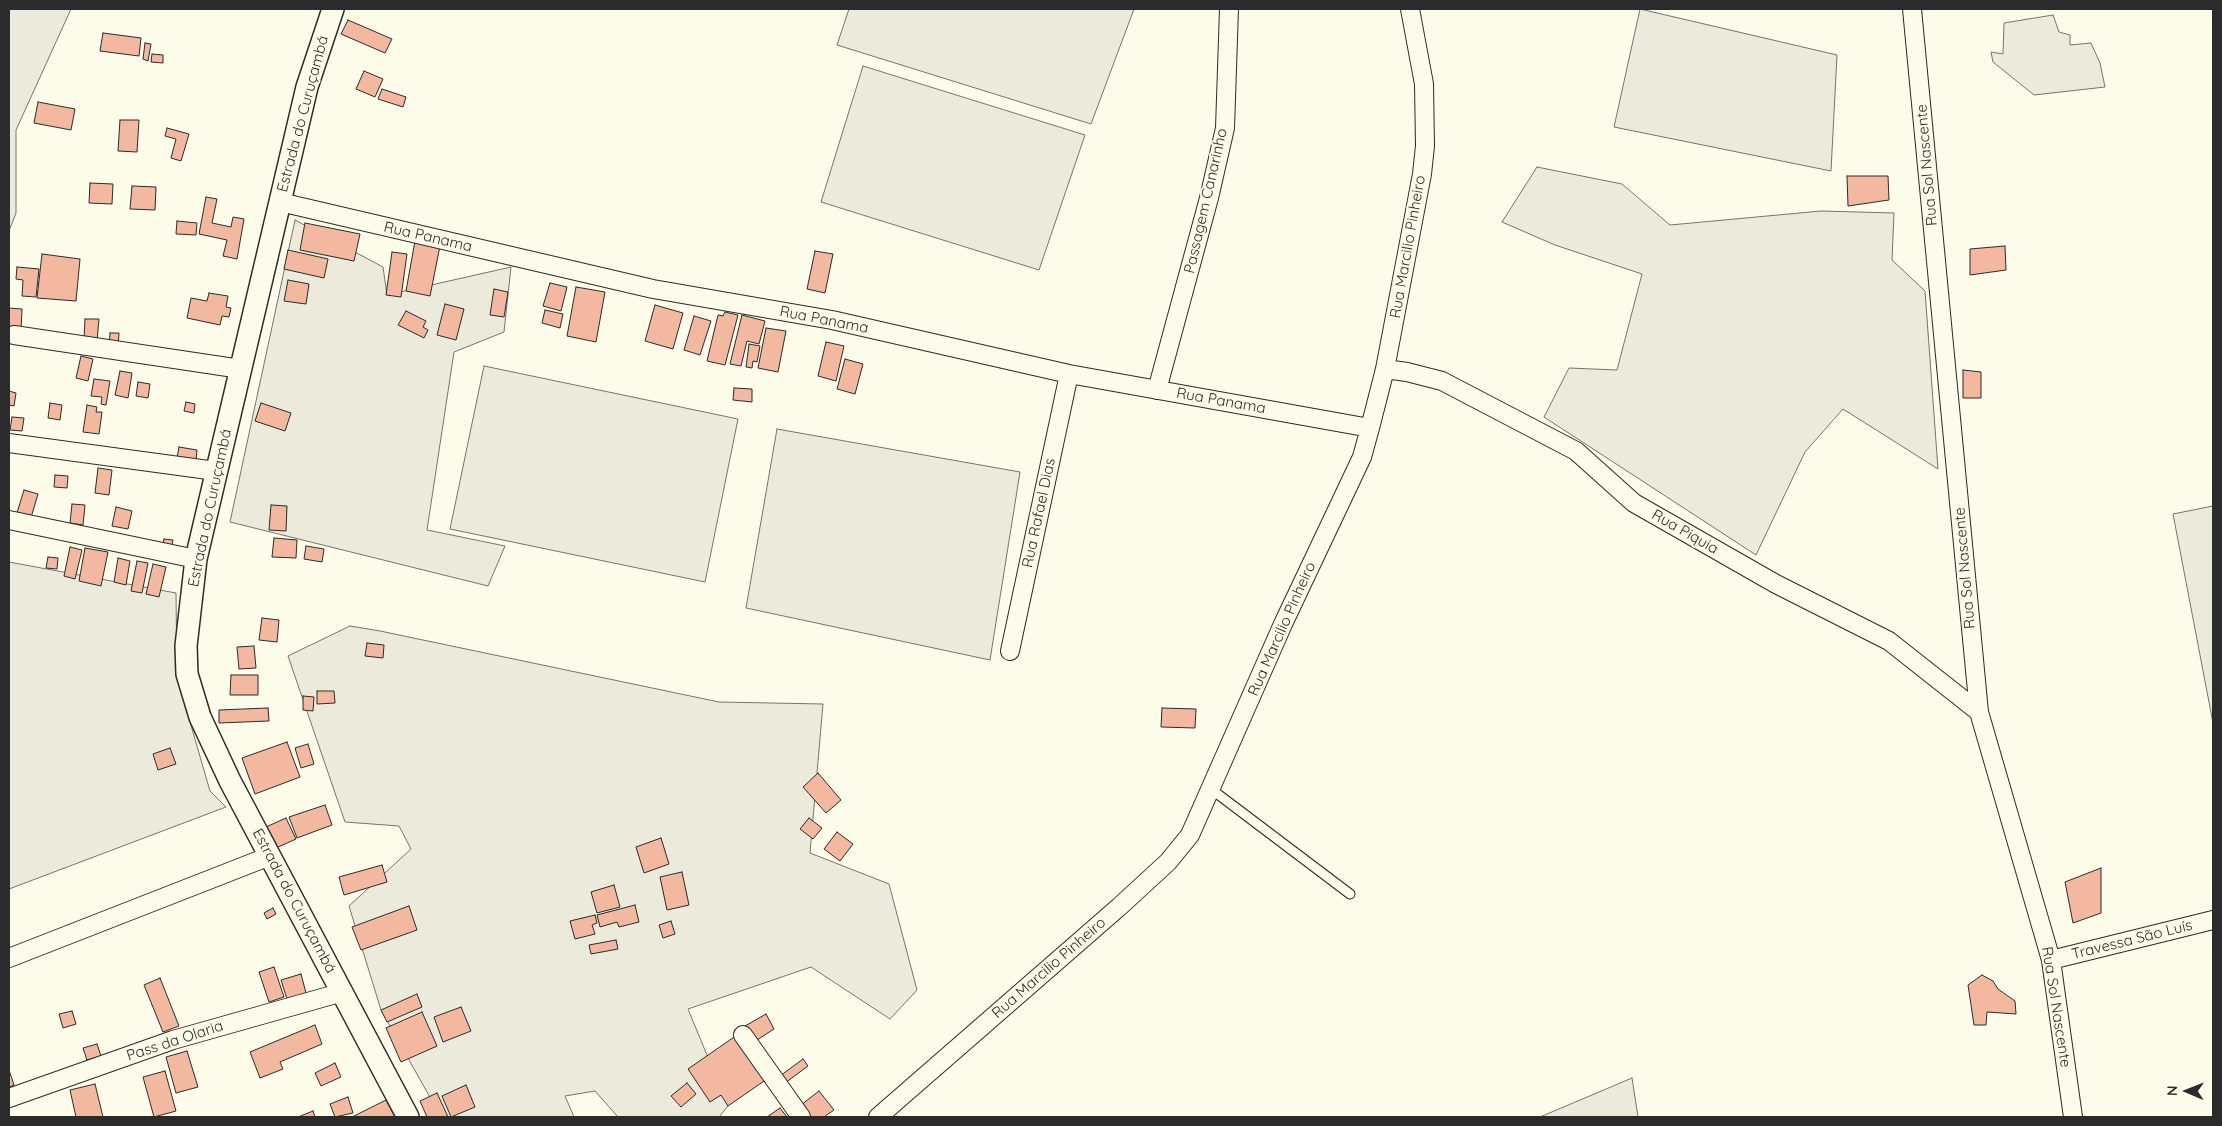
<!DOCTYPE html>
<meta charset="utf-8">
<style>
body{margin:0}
#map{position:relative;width:2222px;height:1126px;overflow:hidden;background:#fdfbea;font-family:Quicksand,sans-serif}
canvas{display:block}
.frame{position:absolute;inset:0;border:10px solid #2b2b2b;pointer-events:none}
.north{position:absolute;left:2162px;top:1066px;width:50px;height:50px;-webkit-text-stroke:4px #fdfbea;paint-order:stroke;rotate:271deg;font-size:14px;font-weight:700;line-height:20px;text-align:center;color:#2b2b2b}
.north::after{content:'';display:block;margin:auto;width:18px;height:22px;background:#2b2b2b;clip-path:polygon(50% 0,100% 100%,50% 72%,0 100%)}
</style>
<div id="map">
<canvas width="2222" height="1126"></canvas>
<div class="frame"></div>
<div class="north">N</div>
</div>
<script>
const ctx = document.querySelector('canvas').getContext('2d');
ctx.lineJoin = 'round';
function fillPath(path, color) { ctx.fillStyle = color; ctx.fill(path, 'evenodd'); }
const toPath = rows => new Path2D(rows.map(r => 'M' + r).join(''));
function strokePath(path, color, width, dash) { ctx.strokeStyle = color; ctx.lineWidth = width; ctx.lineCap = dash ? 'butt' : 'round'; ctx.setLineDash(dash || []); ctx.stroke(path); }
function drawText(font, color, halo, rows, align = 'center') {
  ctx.font = font + ' Quicksand,sans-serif'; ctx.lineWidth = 4; ctx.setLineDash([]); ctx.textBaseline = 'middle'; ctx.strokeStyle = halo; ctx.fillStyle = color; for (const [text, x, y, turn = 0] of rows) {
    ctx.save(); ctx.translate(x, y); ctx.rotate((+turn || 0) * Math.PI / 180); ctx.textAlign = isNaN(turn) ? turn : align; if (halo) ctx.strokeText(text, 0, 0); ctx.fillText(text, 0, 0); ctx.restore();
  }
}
const green = toPath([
 [9,9,71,9,16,130,16,213,9,231,9,9],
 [849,9,1134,9,1091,124,837,45,849,9],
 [1640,9,1837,55,1831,171,1614,127,1640,9],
 [2053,15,2059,32,2070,35,2070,45,2091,43,2100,63,2105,87,2034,95,1993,62,1991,52,2003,54,2004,23,2053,15],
 [863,66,1085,135,1039,270,821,202,863,66],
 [1537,167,1622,184,1670,225,1821,211,1894,213,1892,260,1925,291,1938,469,1843,409,1805,452,1756,555,1544,417,1569,368,1617,370,1642,274,1555,245,1502,222,1537,167],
 [295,220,383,267,387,295,511,267,504,332,454,352,427,530,505,546,488,586,230,522,295,220],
 [484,366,738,419,705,582,450,529,484,366],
 [777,429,1020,472,990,660,746,608,777,429],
 [2213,506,2213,723,2173,514,2213,506],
 [9,562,176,593,177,677,210,791,226,807,9,889,9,562],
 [350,626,380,631,719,702,823,704,810,853,889,884,917,990,890,1019,811,967,688,1009,728,1106,719,1117,618,1117,595,1091,565,1096,574,1117,441,1117,381,1010,349,906,411,849,399,826,345,822,288,656,350,626],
 [1632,1078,1638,1117,1540,1117,1632,1078]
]);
const building = toPath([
 [348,20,392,39,385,53,341,34,348,20],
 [103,33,141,38,139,56,100,51,103,33],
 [145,43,151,44,148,61,143,59,145,43],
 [152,54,163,55,163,63,151,62,152,54],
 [364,71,383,79,375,97,356,89,364,71],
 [382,89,406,97,403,107,378,99,382,89],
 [38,102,75,109,71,130,34,123,38,102],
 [120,120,139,120,137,152,118,151,120,120],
 [167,128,189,134,181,161,171,158,176,139,165,136,167,128],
 [1847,176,1888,176,1889,200,1848,206,1847,176],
 [90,183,113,184,112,204,89,203,90,183],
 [132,186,156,187,155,210,130,209,132,186],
 [206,197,217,199,212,223,231,227,233,217,244,219,237,259,223,256,227,240,199,234,206,197],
 [177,221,197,223,196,235,176,234,177,221],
 [305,223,360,234,354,261,300,250,305,223],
 [415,241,440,246,430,296,406,291,415,241],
 [2005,246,2006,270,1970,275,1970,249,2005,246],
 [288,250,328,259,324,278,284,269,288,250],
 [815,251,833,254,825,293,807,289,815,251],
 [392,252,407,254,401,297,386,295,392,252],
 [42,254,80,259,76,301,37,298,42,254],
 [17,267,39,269,36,297,22,296,23,280,16,279,17,267],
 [288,280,309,284,306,304,284,301,288,280],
 [550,283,567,287,561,311,543,306,550,283],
 [576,287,605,292,596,342,567,336,576,287],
 [494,289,508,292,504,317,490,315,494,289],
 [209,293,228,296,226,307,231,308,229,317,222,316,220,325,187,318,191,298,207,301,209,293],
 [445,304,464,309,456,340,437,335,445,304],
 [655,305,683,313,673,349,645,341,655,305],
 [9,308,22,309,21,331,9,331,9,308],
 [545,310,563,314,560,328,542,323,545,310],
 [406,311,426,321,423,327,428,330,424,338,398,325,406,311],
 [725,312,738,315,725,365,707,361,718,315,723,316,725,312],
 [742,315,765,321,759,344,747,341,741,366,730,364,742,315],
 [694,316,711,321,700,355,684,350,694,316],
 [85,319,99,319,97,341,84,340,85,319],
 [766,328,786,331,778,372,758,368,766,328],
 [110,333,119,333,118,349,109,348,110,333],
 [826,342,844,346,836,381,818,376,826,342],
 [749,344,760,346,757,362,753,361,752,368,746,367,749,344],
 [81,356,93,359,88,381,76,378,81,356],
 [845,359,863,364,855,394,837,389,845,359],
 [1963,370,1981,372,1981,398,1963,398,1963,370],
 [120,371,132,373,128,398,115,395,120,371],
 [94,379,110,381,106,405,101,404,102,397,91,396,94,379],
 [138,382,150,384,148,398,136,396,138,382],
 [734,388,752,389,752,402,733,400,734,388],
 [9,391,16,393,14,406,9,405,9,391],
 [186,402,195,404,194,413,184,411,186,402],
 [50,403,62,405,60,420,48,418,50,403],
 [261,403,291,413,285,431,255,421,261,403],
 [87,405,97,407,96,412,102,412,99,434,83,432,87,405],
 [12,417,24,418,22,431,10,430,12,417],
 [179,447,197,450,196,461,177,458,179,447],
 [98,468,112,470,109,495,95,493,98,468],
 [55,475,68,476,67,488,54,487,55,475],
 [24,490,38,494,30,521,16,516,24,490],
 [72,504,85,505,83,525,70,523,72,504],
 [271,505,287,506,286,531,269,530,271,505],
 [116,507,132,511,128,529,112,526,116,507],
 [274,538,297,540,296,558,272,557,274,538],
 [164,539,173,540,171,551,162,550,164,539],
 [306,546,324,549,322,562,304,559,306,546],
 [70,547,82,550,75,579,64,576,70,547],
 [85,548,108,552,101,586,79,581,85,548],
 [48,557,58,558,57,569,46,568,48,557],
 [118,558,130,561,126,585,114,582,118,558],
 [137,561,148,563,142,593,131,591,137,561],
 [153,564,166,567,159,597,146,594,153,564],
 [262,618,279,620,277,642,259,640,262,618],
 [367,643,384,645,383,658,365,656,367,643],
 [254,646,256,668,239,669,237,647,254,646],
 [231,675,258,675,258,695,230,695,231,675],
 [317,691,334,691,335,703,317,704,317,691],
 [303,696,314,697,313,711,303,710,303,696],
 [268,708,269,721,219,723,219,710,268,708],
 [1162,708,1196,709,1195,728,1161,727,1162,708],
 [287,742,300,777,255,794,242,758,287,742],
 [308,744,314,764,301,768,295,748,308,744],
 [170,748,176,764,158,770,153,754,170,748],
 [818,773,841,800,826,813,803,787,818,773],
 [325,805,332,825,297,838,289,817,325,805],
 [286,818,296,839,276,848,266,827,286,818],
 [809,818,822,828,813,839,800,829,809,818],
 [837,832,853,844,840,861,824,849,837,832],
 [661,838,669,864,644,873,636,847,661,838],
 [382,865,387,882,344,895,339,877,382,865],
 [2101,868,2101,913,2073,923,2065,882,2101,868],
 [682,872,689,905,667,910,660,877,682,872],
 [614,885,620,907,597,913,591,892,614,885],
 [635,905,639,922,619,927,617,922,600,927,597,915,635,905],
 [409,906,417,930,361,950,352,927,409,906],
 [273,908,276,914,267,919,264,913,273,908],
 [595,915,597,923,592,925,595,934,575,939,570,921,595,915],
 [671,921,675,934,663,938,659,925,671,921],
 [616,940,618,949,591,954,589,945,616,940],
 [274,967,284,997,269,1002,259,972,274,967],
 [301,974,306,993,287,999,281,980,301,974],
 [1982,975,1993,981,1998,989,2015,1001,2016,1014,1987,1012,1986,1025,1974,1025,1968,985,1982,975],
 [160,978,179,1026,163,1032,144,985,160,978],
 [417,994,422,1007,387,1022,381,1010,417,994],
 [461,1007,471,1031,443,1042,434,1017,461,1007],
 [72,1011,76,1024,63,1028,59,1014,72,1011],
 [422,1012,437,1046,401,1062,386,1028,422,1012],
 [766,1014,774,1029,754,1042,745,1026,766,1014],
 [315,1025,322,1044,280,1062,283,1069,260,1078,250,1052,315,1025],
 [737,1035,767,1079,728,1106,721,1095,710,1102,688,1069,737,1035],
 [97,1044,101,1056,87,1060,83,1048,97,1044],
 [187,1051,198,1087,176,1093,166,1057,187,1051],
 [803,1059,808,1066,785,1083,780,1076,803,1059],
 [335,1063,341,1077,321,1086,315,1073,335,1063],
 [9,1070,14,1085,9,1087,9,1070],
 [165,1071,176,1111,154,1117,143,1077,165,1071],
 [687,1083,696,1094,681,1107,671,1096,687,1083],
 [95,1084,103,1117,76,1117,70,1090,95,1084],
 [466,1085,475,1107,451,1117,442,1096,466,1085],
 [819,1091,834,1110,824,1117,811,1117,801,1105,819,1091],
 [437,1093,448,1117,427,1117,420,1101,437,1093],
 [348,1097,353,1113,335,1117,330,1104,348,1097],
 [386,1100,395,1117,352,1117,386,1100],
 [780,1108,787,1117,767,1117,780,1108],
 [313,1111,315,1117,298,1117,313,1111]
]);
const service = toPath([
 [1211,789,1350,894]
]);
const minor = toPath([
 [1912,9,1979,712,2051,960,2073,1117],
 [280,202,653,289,832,320,1069,374,1370,428],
 [14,335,241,369],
 [1385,369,1407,372,1442,381,1576,451,1634,503,1776,584,1889,641,1979,712],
 [1157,390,1209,198,1225,128,1229,9],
 [9,443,216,471],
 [9,520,196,559],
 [1010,651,1069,374],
 [9,958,270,856],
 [2051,960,2213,920],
 [743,1035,801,1117],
 [9,1098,173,1040,343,992],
 [878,1117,1119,907,1168,862,1190,835,1283,624,1362,457,1370,428,1385,369,1422,174,1425,146,1424,84,1410,9]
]);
const tertiary = toPath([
 [333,9,307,87,196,559,186,646,187,674,200,717,230,781,408,1117]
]);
const streetNames = [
 ["Estrada do Curuçambá",303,114,-75],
 ["Rua Sol Nascente",1927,165,-95],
 ["Passagem Canarinho",1206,201,-77],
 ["Rua Panama",428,237,13],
 ["Rua Marcilio Pinheiro",1408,247,-80],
 ["Rua Panama",824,320,11],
 ["Rua Panama",1221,401,10],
 ["Estrada do Curuçambá",210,508,-78],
 ["Rua Rafael Dias",1039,513,-78],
 ["Rua Piquia",1685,532,30],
 ["Rua Sol Nascente",1965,568,-95],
 ["Rua Marcilio Pinheiro",1282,629,-66],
 ["Estrada do Curuçambá",294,901,62],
 ["Travessa São Luís",2132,940,-14],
 ["Rua Marcilio Pinheiro",1049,968,-41],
 ["Rua Sol Nascente",2056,1007,81],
 ["Pass da Olaria",175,1041,-18]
];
fillPath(green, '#ecebdb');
strokePath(green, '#74746e', 1);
fillPath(building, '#f2b8a0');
strokePath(building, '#2b2b2b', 1);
strokePath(service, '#2b2b2b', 11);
strokePath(minor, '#2b2b2b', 20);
strokePath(tertiary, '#2b2b2b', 24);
strokePath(service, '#fdfbea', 9);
strokePath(minor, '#fdfbea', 18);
strokePath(tertiary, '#fdfbea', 21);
drawText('15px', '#2b2b2b', '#fdfbea', streetNames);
</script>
